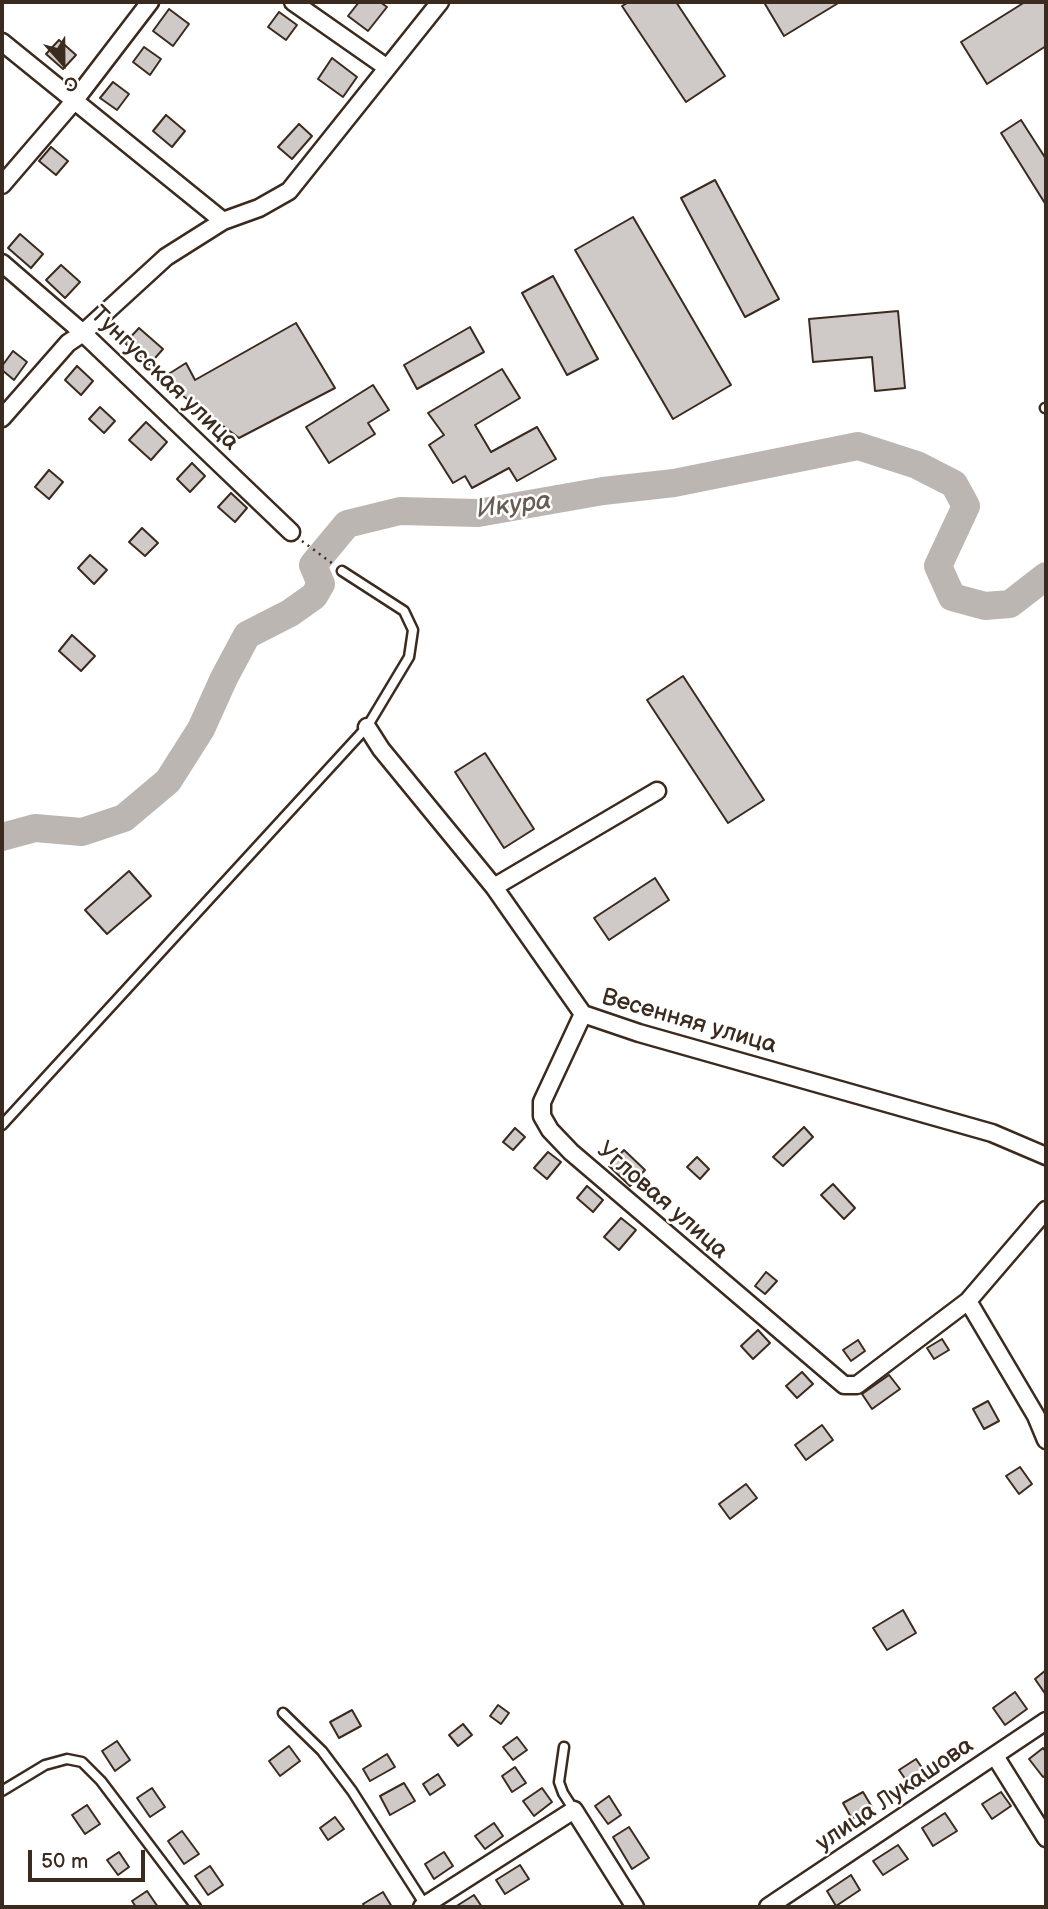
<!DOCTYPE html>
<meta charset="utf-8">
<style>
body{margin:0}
#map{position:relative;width:1048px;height:1909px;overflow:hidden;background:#fff;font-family:"Balsamiq Sans",sans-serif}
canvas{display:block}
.frame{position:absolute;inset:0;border:4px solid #3b2a1e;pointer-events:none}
.north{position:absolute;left:28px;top:28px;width:70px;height:70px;-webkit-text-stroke:5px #fff;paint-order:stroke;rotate:159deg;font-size:19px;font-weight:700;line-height:28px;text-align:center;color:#3b2a1e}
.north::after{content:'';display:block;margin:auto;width:24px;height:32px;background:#3b2a1e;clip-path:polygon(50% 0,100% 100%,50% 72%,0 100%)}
.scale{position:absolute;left:28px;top:1850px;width:117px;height:32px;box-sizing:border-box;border:4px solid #3b2a1e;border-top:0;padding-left:9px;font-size:21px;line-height:24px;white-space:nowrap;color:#3b2a1e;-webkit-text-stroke:5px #fff;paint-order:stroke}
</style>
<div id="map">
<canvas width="1048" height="1909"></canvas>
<div class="frame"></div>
<div class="north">С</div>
<div class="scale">50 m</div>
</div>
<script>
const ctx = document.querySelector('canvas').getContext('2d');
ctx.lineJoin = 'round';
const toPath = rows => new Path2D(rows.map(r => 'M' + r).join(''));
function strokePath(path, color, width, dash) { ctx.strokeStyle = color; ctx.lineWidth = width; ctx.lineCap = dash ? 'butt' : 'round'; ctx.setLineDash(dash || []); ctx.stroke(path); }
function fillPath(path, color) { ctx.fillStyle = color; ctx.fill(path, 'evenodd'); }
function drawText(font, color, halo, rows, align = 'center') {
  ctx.font = font + ' "Balsamiq Sans",sans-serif'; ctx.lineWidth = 5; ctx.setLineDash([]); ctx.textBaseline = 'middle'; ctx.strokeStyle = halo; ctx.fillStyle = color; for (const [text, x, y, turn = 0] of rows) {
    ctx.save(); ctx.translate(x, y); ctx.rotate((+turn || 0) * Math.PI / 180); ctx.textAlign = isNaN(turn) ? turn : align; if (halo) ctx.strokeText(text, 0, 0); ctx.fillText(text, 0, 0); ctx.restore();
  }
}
const river = toPath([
 [2,837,35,828,82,832,124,818,168,781,201,729,224,678,247,635,290,613,314,596,321,584,313,565,347,524,400,511,478,513,603,491,674,483,858,446,917,465,954,484,966,506,938,566,952,597,985,606,1010,604,1046,576]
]);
const building = toPath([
 [359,2,380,2,387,7,368,31,348,16,359,2],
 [629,2,676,2,725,76,686,102,622,6,629,2],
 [768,2,840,2,784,36,765,4,768,2],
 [1025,2,1046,2,1046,46,987,84,961,42,1025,2],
 [169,9,189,24,173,46,153,31,169,9],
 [279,12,297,25,286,40,268,27,279,12],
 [59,40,76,55,63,69,46,54,59,40],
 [144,47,161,59,150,75,133,62,144,47],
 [332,58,357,77,343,97,318,79,332,58],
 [113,82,129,94,117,110,100,98,113,82],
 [166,115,185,131,172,147,153,131,166,115],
 [1021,120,1046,159,1046,205,1001,133,1021,120],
 [299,124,312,136,292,159,278,147,299,124],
 [51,147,68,161,56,175,39,161,51,147],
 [715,180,779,299,745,317,681,198,715,180],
 [633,217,731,385,673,419,575,250,633,217],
 [20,234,43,254,31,268,8,248,20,234],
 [61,265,80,282,65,298,46,280,61,265],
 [553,276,598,359,567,375,522,293,553,276],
 [898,311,905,388,875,391,872,357,813,362,809,319,898,311],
 [296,323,335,388,239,438,175,390,167,375,186,363,195,380,296,323],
 [470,327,484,352,417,389,404,365,470,327],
 [139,328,163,349,149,365,125,343,139,328],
 [13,351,27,362,14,380,2,370,2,366,13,351],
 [77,366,93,381,81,395,65,380,77,366],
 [502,369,520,398,475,425,491,452,537,427,556,459,517,481,509,468,472,488,465,476,453,483,429,445,444,435,428,413,502,369],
 [373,385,389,410,368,423,375,434,329,463,306,427,373,385],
 [100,407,115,421,104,433,89,419,100,407],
 [146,422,167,442,151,460,129,440,146,422],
 [192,463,205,476,190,492,177,479,192,463],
 [49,470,63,482,49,499,35,487,49,470],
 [231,493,247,508,235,522,218,507,231,493],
 [142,528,158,543,145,556,129,542,142,528],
 [90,555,107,570,94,584,78,568,90,555],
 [72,635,95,656,81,671,59,651,72,635],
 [683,676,764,800,728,823,647,700,683,676],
 [485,753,534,829,504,848,455,772,485,753],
 [129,871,151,896,107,934,85,910,129,871],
 [655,878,669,900,609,940,594,918,655,878],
 [804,1127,813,1137,783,1166,773,1157,804,1127],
 [515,1128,525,1137,513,1150,503,1142,515,1128],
 [624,1150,645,1170,630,1186,609,1166,624,1150],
 [548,1152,561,1162,547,1179,534,1168,548,1152],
 [697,1157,709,1169,700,1179,687,1167,697,1157],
 [833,1184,855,1208,844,1219,821,1195,833,1184],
 [587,1186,603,1200,593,1212,577,1198,587,1186],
 [621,1218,636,1230,619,1250,604,1237,621,1218],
 [766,1272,777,1281,765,1294,755,1286,766,1272],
 [758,1330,770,1343,753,1359,741,1346,758,1330],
 [942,1339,949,1350,934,1359,927,1348,942,1339],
 [858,1340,865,1351,851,1361,843,1350,858,1340],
 [802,1372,813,1384,797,1398,786,1386,802,1372],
 [889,1375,900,1389,872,1409,862,1394,889,1375],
 [988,1401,999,1421,984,1429,973,1409,988,1401],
 [822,1425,833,1440,806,1460,795,1445,822,1425],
 [1020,1467,1032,1484,1019,1494,1006,1476,1020,1467],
 [746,1484,757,1498,730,1519,719,1504,746,1484],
 [903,1610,916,1633,887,1650,873,1628,903,1610],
 [1046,1670,1046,1695,1035,1679,1046,1670],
 [1015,1692,1027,1709,1005,1725,993,1708,1015,1692],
 [498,1705,509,1713,501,1724,490,1716,498,1705],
 [352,1710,361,1726,339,1738,330,1722,352,1710],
 [463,1724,472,1735,458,1746,449,1735,463,1724],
 [517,1737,527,1750,513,1760,503,1747,517,1737],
 [117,1741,130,1760,115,1771,102,1751,117,1741],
 [289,1746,300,1761,280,1776,269,1761,289,1746],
 [1043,1748,1046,1752,1046,1775,1043,1777,1029,1759,1043,1748],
 [387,1754,395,1767,370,1781,363,1769,387,1754],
 [916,1759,925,1772,908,1783,899,1770,916,1759],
 [515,1767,526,1783,512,1792,502,1776,515,1767],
 [438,1774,445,1785,430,1795,423,1784,438,1774],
 [404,1783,415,1801,390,1815,380,1796,404,1783],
 [152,1788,165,1807,150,1817,137,1798,152,1788],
 [542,1788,552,1802,534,1816,523,1801,542,1788],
 [863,1792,872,1807,852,1819,843,1803,863,1792],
 [1001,1792,1011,1806,992,1819,982,1804,1001,1792],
 [609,1796,621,1815,608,1824,595,1806,609,1796],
 [87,1805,100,1824,85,1834,72,1815,87,1805],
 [945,1813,957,1831,933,1846,922,1828,945,1813],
 [335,1817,344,1829,328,1840,320,1828,335,1817],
 [494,1823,503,1836,485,1849,475,1836,494,1823],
 [629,1827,649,1858,632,1869,613,1837,629,1827],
 [182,1831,199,1854,184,1864,168,1841,182,1831],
 [898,1845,908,1859,883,1875,873,1861,898,1845],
 [119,1852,129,1867,118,1875,107,1860,119,1852],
 [444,1852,453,1866,434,1879,425,1864,444,1852],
 [520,1865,529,1879,505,1894,496,1880,520,1865],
 [210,1866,223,1885,208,1895,195,1876,210,1866],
 [851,1875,860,1890,836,1906,827,1891,851,1875],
 [147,1891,158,1907,136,1907,132,1901,147,1891],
 [383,1892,392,1907,365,1907,363,1904,383,1892],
 [474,1895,482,1907,455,1907,474,1895]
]);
const path = toPath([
 [302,541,333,564]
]);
const service = toPath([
 [1045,408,1046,408],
 [2,1125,367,727,409,657,413,630,404,611,342,571],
 [283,1713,322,1751,352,1791,425,1905],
 [564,1747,559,1782,563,1793,574,1810],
 [2,1791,45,1765,67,1759,82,1762,101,1781,196,1907]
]);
const minor = toPath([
 [293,2,386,67],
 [2,42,223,221],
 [2,185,75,100,150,2],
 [2,263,83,333,291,532],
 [2,418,68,343,83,333,166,257,223,221,259,208,289,191,440,2],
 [367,727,381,749,494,887,583,1014,639,1033,992,1133,1046,1156],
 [494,887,657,791],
 [583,1014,542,1102,542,1116,550,1130,571,1152,844,1385,857,1385,968,1301,1046,1210],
 [968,1301,1036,1416,1046,1440],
 [995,1756,1046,1838],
 [422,1907,574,1810,635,1907],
 [768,1907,1046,1721]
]);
const streetNames = [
 ["Тунгусская улица",164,379,44],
 ["Весенняя улица",689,1022,16],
 ["Угловая улица",662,1201,41],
 ["улица Лукашова",895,1795,-34]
];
const waterNames = [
 ["Икура",514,506,-7]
];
strokePath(river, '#bcb6b3', 28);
fillPath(building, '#cfcac7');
strokePath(building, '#3b2a1e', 2);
strokePath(service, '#3b2a1e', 13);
strokePath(minor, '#3b2a1e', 21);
strokePath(path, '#3b2a1e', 2.5, [2, 5]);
strokePath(service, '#fff', 8);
strokePath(minor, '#fff', 16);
drawText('24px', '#3b2a1e', '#fff', streetNames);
drawText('italic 26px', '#685b52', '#fff', waterNames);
</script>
